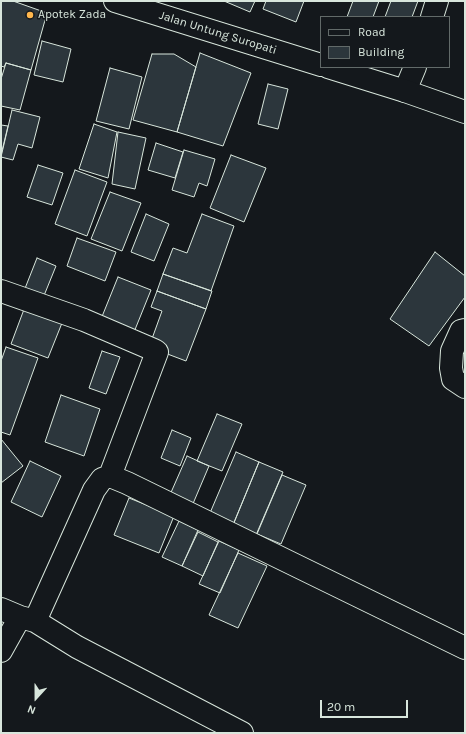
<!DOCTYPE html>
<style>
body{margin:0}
#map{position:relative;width:466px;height:734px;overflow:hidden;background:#14181c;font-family:Karla,sans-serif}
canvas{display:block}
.frame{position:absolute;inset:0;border:2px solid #d8e6dc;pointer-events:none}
.legend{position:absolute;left:320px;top:16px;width:130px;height:52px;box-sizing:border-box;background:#14181c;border:1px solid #626a69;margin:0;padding:5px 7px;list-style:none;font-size:12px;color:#d8e6dc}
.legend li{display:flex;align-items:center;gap:8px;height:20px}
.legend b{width:20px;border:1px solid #626a69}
.north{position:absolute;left:16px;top:678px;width:40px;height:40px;-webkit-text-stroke:3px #14181c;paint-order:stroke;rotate:201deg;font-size:11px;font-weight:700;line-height:16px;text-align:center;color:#d8e6dc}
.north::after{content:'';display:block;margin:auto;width:14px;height:18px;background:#d8e6dc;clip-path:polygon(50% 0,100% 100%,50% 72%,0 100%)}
.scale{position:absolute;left:320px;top:700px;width:88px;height:18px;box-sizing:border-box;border:2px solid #d8e6dc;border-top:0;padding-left:5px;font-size:12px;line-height:14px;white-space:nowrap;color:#d8e6dc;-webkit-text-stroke:3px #14181c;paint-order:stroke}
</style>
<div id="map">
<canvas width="466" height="734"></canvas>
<div class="frame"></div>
<ul class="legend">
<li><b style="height:5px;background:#14181c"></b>Road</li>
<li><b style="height:11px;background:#2c363c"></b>Building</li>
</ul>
<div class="north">N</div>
<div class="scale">20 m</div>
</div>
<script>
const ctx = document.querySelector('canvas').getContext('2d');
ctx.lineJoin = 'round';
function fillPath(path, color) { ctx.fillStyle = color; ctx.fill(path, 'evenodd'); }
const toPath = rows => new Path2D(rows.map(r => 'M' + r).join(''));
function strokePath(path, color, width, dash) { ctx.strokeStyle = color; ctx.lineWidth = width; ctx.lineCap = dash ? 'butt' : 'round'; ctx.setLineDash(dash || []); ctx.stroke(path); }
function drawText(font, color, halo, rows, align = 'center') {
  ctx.font = font + ' Karla,sans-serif'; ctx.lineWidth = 3; ctx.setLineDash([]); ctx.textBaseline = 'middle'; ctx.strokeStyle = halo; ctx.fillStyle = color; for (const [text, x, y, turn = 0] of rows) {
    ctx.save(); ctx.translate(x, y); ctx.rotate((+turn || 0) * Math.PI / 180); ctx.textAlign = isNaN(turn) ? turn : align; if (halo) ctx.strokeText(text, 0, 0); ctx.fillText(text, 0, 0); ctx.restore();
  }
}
const building = toPath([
 [1,1,13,1,47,13,31,70,6,63,4,67,1,66,1,1],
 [224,1,255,1,250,12,224,1],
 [266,1,304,1,296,22,263,9,266,1],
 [353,1,379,1,373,17,347,17,353,1],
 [391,1,418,1,412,17,385,17,391,1],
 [42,41,71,49,63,82,34,75,42,41],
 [200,53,251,73,223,146,177,132,200,53],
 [152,54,174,54,196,67,177,132,133,120,152,54],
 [6,63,31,70,20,110,1,106,1,79,6,63],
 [110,68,142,77,129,129,96,121,110,68],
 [268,84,288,89,278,129,258,124,268,84],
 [12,110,40,117,32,148,18,144,13,160,1,157,12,110],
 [94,124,117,132,108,178,79,169,94,124],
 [1,125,8,126,1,155,1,125],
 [118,132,146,138,135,189,112,184,118,132],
 [156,143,183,152,175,178,148,170,156,143],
 [184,150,215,159,207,186,199,183,194,197,172,190,184,150],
 [231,155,266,168,244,222,210,208,231,155],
 [38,165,63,173,52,205,27,197,38,165],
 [75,170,107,182,87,236,55,224,75,170],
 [110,192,141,203,122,251,91,239,110,192],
 [146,214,169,224,154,261,131,252,146,214],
 [202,214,234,226,211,291,163,274,173,248,187,253,202,214],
 [77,238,116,252,105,281,67,266,77,238],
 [435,252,465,276,465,297,429,346,390,319,435,252],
 [37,258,56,266,41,303,22,296,37,258],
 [163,274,212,291,206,309,157,291,163,274],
 [118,277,151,290,132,337,99,324,118,277],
 [157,291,206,309,186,361,149,347,162,311,151,307,157,291],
 [26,304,64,318,48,358,11,344,26,304],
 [6,347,38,358,10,435,1,432,1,361,6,347],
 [102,351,120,357,106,394,89,388,102,351],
 [61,395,100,409,84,456,45,442,61,395],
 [217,414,242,424,222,471,197,461,217,414],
 [172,430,191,438,180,466,161,458,172,430],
 [1,439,23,466,1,483,1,439],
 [236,452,259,462,231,530,207,520,236,452],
 [187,456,209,466,192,506,169,497,187,456],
 [30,461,61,476,42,517,11,502,30,461],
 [259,462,283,472,253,542,230,532,259,462],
 [282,475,306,485,281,544,257,534,282,475],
 [129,498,174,516,159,553,114,535,129,498],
 [179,521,198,530,182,566,162,557,179,521],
 [198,532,218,542,203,576,182,566,198,532],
 [219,541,239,550,220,593,199,584,219,541],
 [238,553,267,566,238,628,209,615,238,553]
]);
const minor = toPath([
 [432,17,437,1],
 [405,91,415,67],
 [1,291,84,320,154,350,157,352,110,476],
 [465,330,461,331,452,351,451,368,453,379,465,387],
 [1,609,20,617,35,621,77,647,242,733],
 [35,621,94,490,102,479,110,476,127,483,465,648],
 [1,651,20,617]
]);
const major = toPath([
 [115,1,321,65],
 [328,67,405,91,465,112]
]);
const markers = [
 [30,15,4,"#ffb74d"]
];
const poiNames = [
 ["Apotek Zada",38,15]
];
const streetNames = [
 ["Jalan Untung Suropati",218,33,17]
];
fillPath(building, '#2c363c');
strokePath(building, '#d8e6dc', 1);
strokePath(minor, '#d8e6dc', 24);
strokePath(major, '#d8e6dc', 24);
strokePath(minor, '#14181c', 22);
strokePath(major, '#14181c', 22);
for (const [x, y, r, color] of markers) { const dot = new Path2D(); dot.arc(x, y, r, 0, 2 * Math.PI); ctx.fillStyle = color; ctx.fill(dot); strokePath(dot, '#14181c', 1.5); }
drawText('12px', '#d8e6dc', '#14181c', poiNames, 'left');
drawText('12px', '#d8e6dc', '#14181c', streetNames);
</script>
